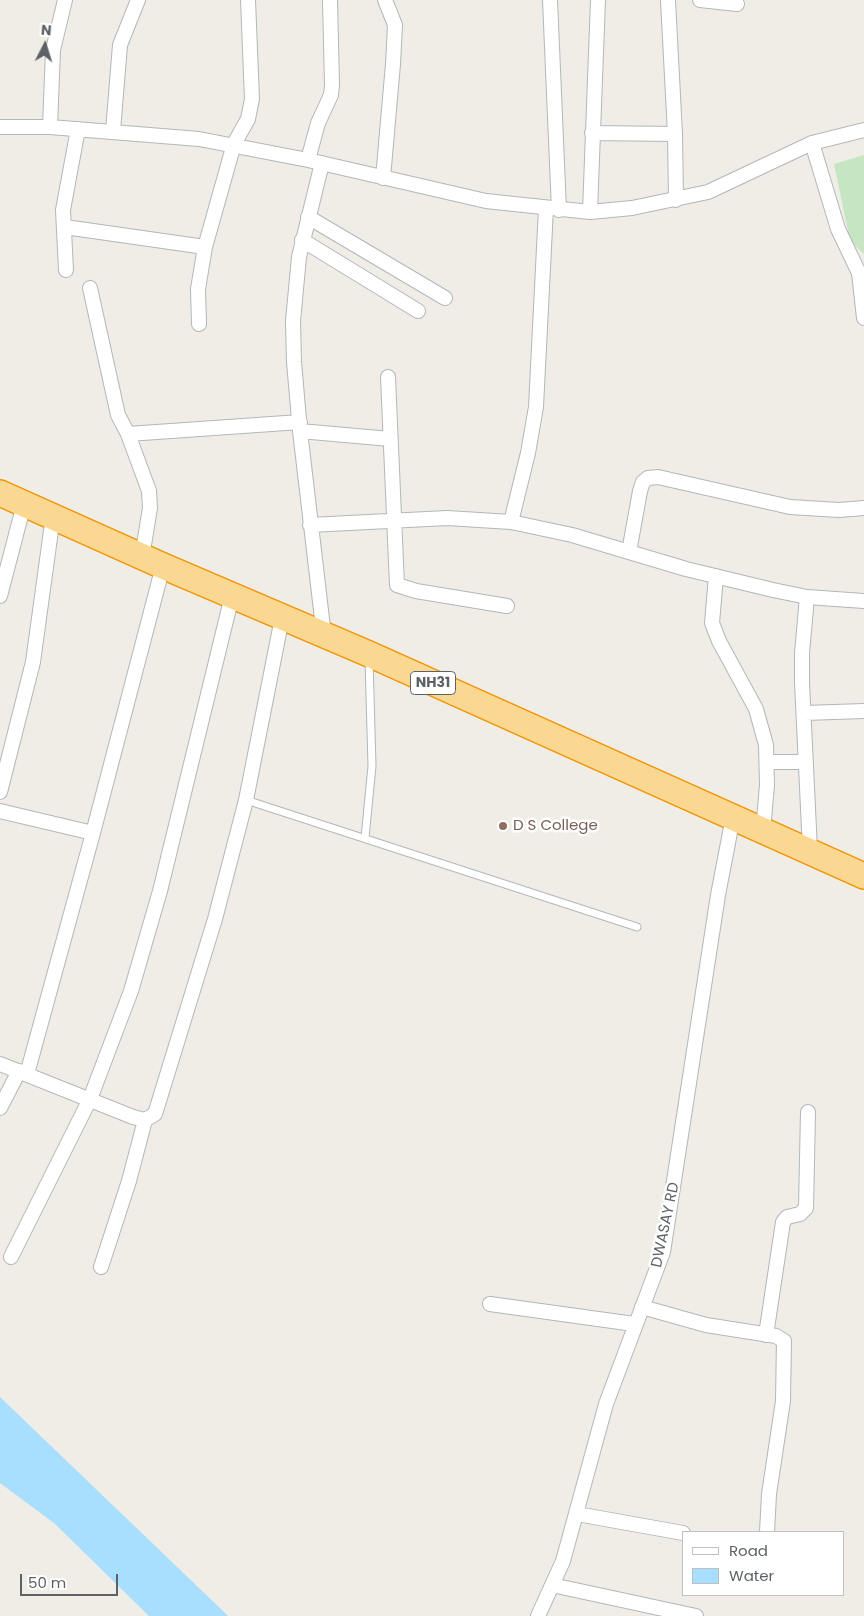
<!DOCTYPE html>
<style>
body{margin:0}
#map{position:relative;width:864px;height:1616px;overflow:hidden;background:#efede6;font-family:Poppins,sans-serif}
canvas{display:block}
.legend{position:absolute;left:682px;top:1531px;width:162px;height:65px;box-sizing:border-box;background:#fff;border:1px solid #bec0c2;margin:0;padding:6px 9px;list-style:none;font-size:15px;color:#5d6266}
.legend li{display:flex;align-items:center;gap:10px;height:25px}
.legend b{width:25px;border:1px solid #bec0c2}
.north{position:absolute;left:20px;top:20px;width:50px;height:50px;-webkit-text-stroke:4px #fff;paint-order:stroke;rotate:5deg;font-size:14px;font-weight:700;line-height:20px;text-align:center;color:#5d6266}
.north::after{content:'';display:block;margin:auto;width:18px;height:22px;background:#5d6266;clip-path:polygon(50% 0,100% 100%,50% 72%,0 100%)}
.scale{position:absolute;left:20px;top:1574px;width:98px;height:22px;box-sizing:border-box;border:2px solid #5d6266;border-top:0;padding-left:6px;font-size:15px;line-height:18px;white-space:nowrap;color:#5d6266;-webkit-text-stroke:4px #fff;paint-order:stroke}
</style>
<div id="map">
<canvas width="864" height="1616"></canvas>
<ul class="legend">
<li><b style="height:6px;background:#fff"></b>Road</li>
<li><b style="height:14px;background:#a8dffe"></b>Water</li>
</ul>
<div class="north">N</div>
<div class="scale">50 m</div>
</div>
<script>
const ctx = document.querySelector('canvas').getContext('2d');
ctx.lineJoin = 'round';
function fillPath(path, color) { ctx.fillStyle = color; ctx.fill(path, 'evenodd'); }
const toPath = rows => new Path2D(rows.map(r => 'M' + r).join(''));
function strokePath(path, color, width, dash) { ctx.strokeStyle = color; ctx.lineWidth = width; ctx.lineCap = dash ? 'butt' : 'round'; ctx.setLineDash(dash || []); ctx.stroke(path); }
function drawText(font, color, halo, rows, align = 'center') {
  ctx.font = font + ' Poppins,sans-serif'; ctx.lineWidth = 5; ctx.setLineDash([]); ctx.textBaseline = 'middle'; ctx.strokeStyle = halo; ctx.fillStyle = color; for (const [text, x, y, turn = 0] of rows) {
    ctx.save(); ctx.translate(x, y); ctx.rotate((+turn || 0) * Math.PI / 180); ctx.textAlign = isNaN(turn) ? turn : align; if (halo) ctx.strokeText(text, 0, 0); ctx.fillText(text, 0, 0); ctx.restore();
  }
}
const green = toPath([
 [864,155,864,254,850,241,834,164]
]);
const water = toPath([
 [0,1397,223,1611,228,1616,149,1616,54,1523,0,1483]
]);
const lane = toPath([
 [246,800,637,927],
 [365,838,372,766,369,659]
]);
const street = toPath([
 [550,0,559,210],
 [668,0,675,134,676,200],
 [700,0,737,4],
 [0,127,50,127,199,139,308,160,486,201,590,212,632,208,708,192,812,143,864,130],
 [50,127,53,50,65,0],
 [113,131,120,45,138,0],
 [592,133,675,134],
 [812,143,838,229,859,273,864,318],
 [308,160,318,123,331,95,332,85,330,0],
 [322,163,299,257,293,321,294,362,300,431,324,636],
 [383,178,393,64,395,25,385,0],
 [590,212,598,0],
 [308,217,445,298],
 [65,227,205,247],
 [302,240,418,311],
 [66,270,63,210,78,129],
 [90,288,118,415,128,434,149,491,150,508,142,557],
 [199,324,198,289,205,247,234,144,248,119,252,99,248,0],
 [388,377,397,585,416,591,507,606],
 [300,431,390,439],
 [128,434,300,422],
 [511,522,528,453,536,407,546,208],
 [310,525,447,518,511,522,572,535,686,569,773,590,807,597,864,601],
 [629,552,640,491,643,482,648,478,658,477,790,507,839,510,864,508],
 [716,576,712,623,719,641,756,709,766,745,767,785,763,831],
 [0,596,24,504],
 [807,597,802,653,802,683,810,850],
 [804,713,864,711],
 [768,762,806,762],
 [0,792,33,662,53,516],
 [0,811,93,833],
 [0,1064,133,1117,145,1120,155,1114,215,919,246,800,282,618],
 [27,1074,93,833,163,566],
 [0,1108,19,1071],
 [11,1257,90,1099,131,991,160,891,232,596],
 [101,1267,129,1181,145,1120],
 [490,1304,634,1324],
 [642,1307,706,1325,776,1336,784,1341,783,1401,769,1494,767,1532],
 [766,1335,783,1222,787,1217,800,1214,806,1208,808,1112],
 [577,1514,683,1533],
 [552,1585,696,1616],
 [538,1616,563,1561,606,1404,663,1252,718,895,733,817]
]);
const highway = toPath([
 [0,493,163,566,369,654,864,876]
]);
const markers = [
 [503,826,5,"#8d6e63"]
];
const shields = [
 [433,683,45]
];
const shieldNames = [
 ["NH31",433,683]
];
const educationNames = [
 ["D S College",513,826]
];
const streetNames = [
 ["DWASAY RD",666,1225,-78]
];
fillPath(green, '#c6e6c3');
fillPath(water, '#a8dffe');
strokePath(lane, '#b3b7ba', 9);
strokePath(street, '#b3b7ba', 16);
strokePath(highway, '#f29404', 28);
strokePath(lane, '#fff', 7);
strokePath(street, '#fff', 14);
strokePath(highway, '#fbd891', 25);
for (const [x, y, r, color] of markers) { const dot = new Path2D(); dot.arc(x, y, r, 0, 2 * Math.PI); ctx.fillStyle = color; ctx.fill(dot); strokePath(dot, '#fff', 2); }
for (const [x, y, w] of shields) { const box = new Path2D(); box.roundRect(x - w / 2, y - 11.5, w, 23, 4); ctx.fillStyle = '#fff'; ctx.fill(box); strokePath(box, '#5d6266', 1); }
drawText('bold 14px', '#5d6266', null, shieldNames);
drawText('15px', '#785e54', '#fff', educationNames, 'left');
drawText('15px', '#5d6266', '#fff', streetNames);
</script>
